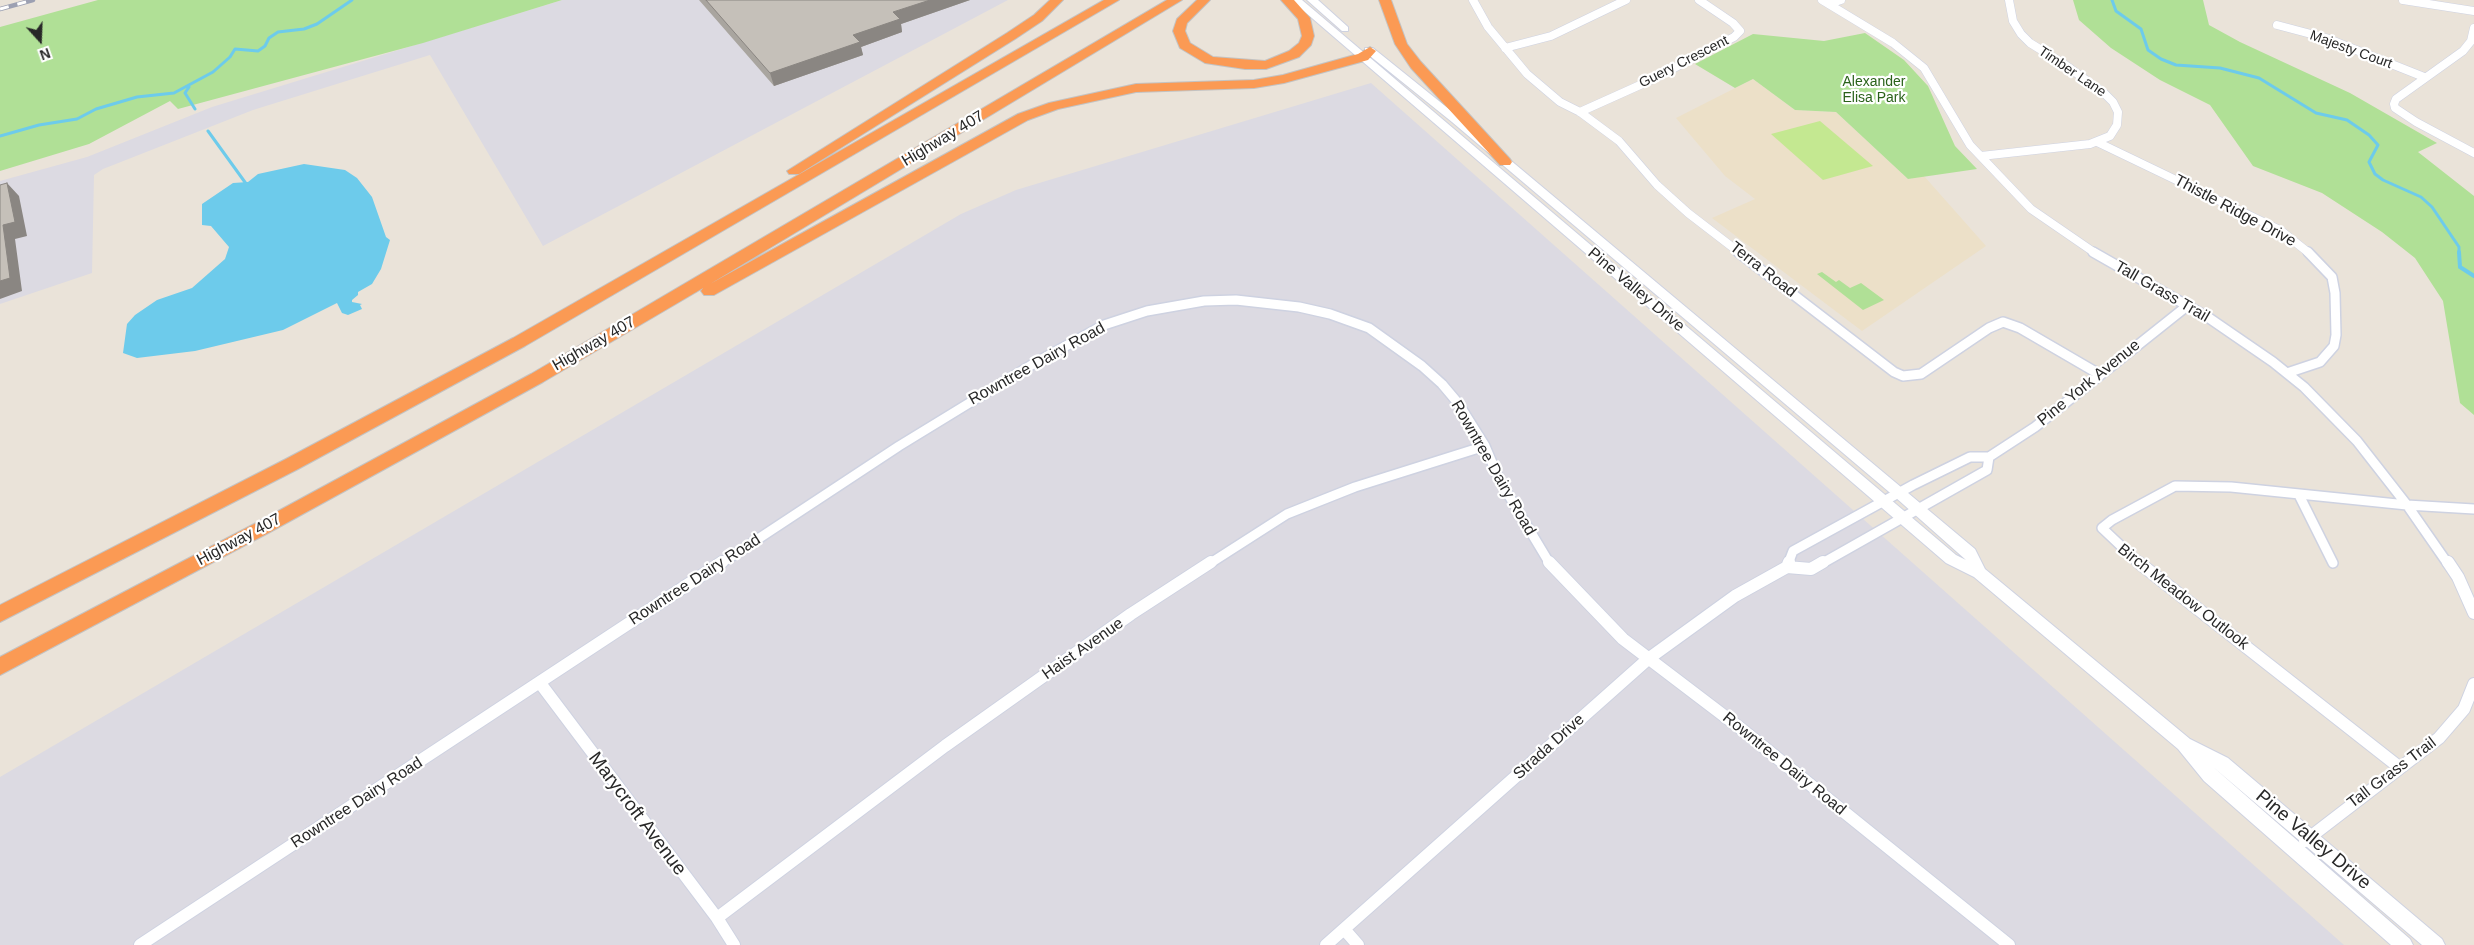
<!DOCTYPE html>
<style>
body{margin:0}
#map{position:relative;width:2474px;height:945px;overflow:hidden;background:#eae3d9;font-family:Helvetica,sans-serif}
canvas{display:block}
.north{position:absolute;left:15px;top:15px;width:50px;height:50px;-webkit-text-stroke:4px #fff;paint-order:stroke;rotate:160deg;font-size:14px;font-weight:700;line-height:20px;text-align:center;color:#282828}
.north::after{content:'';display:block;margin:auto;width:18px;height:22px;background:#282828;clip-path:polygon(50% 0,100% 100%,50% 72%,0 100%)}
</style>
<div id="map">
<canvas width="2474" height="945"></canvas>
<div class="north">N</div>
</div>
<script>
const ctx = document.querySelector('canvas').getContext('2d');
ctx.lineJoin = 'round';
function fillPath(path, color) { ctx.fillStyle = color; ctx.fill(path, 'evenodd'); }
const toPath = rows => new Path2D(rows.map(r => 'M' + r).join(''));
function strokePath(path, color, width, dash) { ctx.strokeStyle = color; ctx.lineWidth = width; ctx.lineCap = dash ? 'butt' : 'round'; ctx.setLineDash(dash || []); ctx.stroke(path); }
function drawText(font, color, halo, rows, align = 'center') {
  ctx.font = font + ' Helvetica,sans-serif'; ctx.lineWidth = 4.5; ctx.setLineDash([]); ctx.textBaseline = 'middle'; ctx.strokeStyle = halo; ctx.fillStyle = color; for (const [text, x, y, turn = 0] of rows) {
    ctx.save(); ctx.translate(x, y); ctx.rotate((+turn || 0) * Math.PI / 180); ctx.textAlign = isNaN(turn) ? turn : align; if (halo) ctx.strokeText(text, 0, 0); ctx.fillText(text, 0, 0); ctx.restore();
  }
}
const industrial = toPath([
 [562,0,1008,0,543,246,430,55,253,110,103,169,94,175,92,273,0,304,0,181,87,157,212,107],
 [1371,83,2344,945,0,945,0,777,961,214,1016,190]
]);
const education = toPath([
 [1753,79,1795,110,1836,112,1908,179,1924,176,1986,246,1862,331,1712,218,1755,199,1725,176,1676,118]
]);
const green = toPath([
 [98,0,562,0,423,43,178,109,170,101,89,144,0,171,0,27],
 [2073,0,2203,0,2209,25,2240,42,2350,93,2437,143,2418,152,2474,196,2474,415,2460,403,2443,301,2415,258,2382,232,2322,193,2253,166,2210,105,2160,80,2111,48,2079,20],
 [1865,33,1904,60,1928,86,1955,146,1977,169,1908,179,1836,112,1795,110,1753,79,1735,88,1695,64,1753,34,1824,41],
 [1822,272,1836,282,1839,280,1850,288,1861,283,1884,300,1863,310,1817,274]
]);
const pitch = toPath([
 [1820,121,1873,166,1823,180,1771,134]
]);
const water = toPath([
 [304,164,345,170,357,178,372,197,386,237,390,240,381,269,372,284,358,292,358,295,352,300,352,302,362,304,360,305,362,309,348,315,342,313,337,303,283,330,195,351,137,358,123,353,127,324,135,315,157,300,192,288,225,259,229,247,211,226,202,225,202,204,233,183,248,182,258,174]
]);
const streamFar1 = toPath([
 [2112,0,2116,11,2141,29,2148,50,2161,59,2176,65,2220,68,2259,78,2316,113,2347,120,2369,135,2378,145,2369,162,2375,174,2383,180,2421,197,2432,207,2459,247,2459,253],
 [189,87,185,93,195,109],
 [208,131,247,185],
 [0,136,39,125,77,119,96,109,137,97,174,93,213,72,230,57,235,49,258,51,265,46,269,38,278,32,304,29,317,24,352,0]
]);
const stream = toPath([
 [2459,252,2460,267,2474,276]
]);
const streetFar2 = toPath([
 [1473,0,1488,27,1527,74,1560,102,1580,112,1619,141,1657,185,1688,213,1740,253],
 [1822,0,1893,43,1924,68,1970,145,2031,209,2095,253],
 [2403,0,2474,11],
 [1829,4,1841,0],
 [2277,25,2326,38,2424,77],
 [2474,28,2471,41,2463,51,2396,99,2394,104,2395,108,2416,122,2474,153],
 [1505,48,1551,36,1626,0],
 [1580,112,1649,81,1734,37,1740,31,1733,23,1699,0],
 [2097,142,2280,230,2309,253],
 [1981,156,2090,144,2110,136,2117,125,2118,112,2113,102,2105,94,2064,64,2030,43,2021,34,2013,21,2009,0]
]);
const streetFar1 = toPath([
 [1738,252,1894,372,1903,376,1921,374,1989,328,2003,322,2020,328,2099,374],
 [2093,252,2209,318,2273,362,2304,387,2357,441,2407,505,2448,564],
 [2287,373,2320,362,2334,346,2336,335,2335,293,2332,277,2308,252],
 [2299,495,2333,563],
 [720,564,899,446,1033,364,1104,325,1147,311,1204,301,1236,300,1299,307,1330,314,1369,328,1422,366,1442,384,1458,403,1485,446,1499,479,1550,564],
 [1209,564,1287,514,1355,487,1485,446],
 [1788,564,1793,551,1913,485,1970,457,1989,457,2035,427,2187,306],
 [1821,564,1987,470,1989,457],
 [2140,564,2102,528,2112,520,2175,486,2231,487,2407,505,2474,509]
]);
const street = toPath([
 [1549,562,1623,639,1740,728,2009,945],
 [2138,562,2399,767],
 [2448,562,2458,577,2474,613],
 [1787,567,1789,562],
 [540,683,717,918,734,945],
 [2305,841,2439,738,2464,709,2474,684],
 [717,918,945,746,1131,614,1211,562],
 [1344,929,1358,945],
 [140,945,722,562],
 [1326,945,1648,659,1735,596,1787,567,1811,569,1823,562]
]);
const secondary = toPath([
 [1291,0,1302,0,1956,555,1966,560,1895,497,1452,122,1365,52,1365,48,1373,48,1460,118,1975,549,1985,569,2190,739,2228,758,2442,939,2445,945,2422,945,2212,766,2410,939,2413,945,2391,945,2204,781,2178,749,1974,577,1946,563,1291,0],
 [1307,0,1318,0,1348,27,1348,31,1342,31,1307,0]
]);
const highway = toPath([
 [1050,0,1063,0,1042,21,1015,39,799,174,789,174,787,171,1007,33,1034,15,1050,0],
 [1104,0,1119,0,525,346,298,469,0,622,0,605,286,459,513,338,1104,0],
 [1167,0,1182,0,710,284,1018,114,1049,103,1136,84,1254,80,1283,75,1358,54,1370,47,1376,51,1368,60,1284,83,1254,88,1136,92,1058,109,1028,120,714,295,704,295,701,291,703,288,543,382,270,532,0,675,0,657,258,522,531,374,1167,0],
 [1197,0,1210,0,1187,23,1185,31,1190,43,1213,57,1265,61,1289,51,1299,43,1302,36,1298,19,1281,0,1294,0,1310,18,1314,36,1311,45,1299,57,1266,69,1245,69,1205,63,1180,48,1173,31,1177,19,1197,0],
 [1379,0,1391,0,1407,44,1421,62,1510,159,1512,162,1510,165,1500,165,1411,68,1395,44,1379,0]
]);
const rail = toPath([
 [0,9,33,0]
]);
const wall = toPath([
 [699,0,970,0,901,24,902,32,861,47,863,55,774,86]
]);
const shadedWall = toPath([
 [930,0,970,0,901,24,902,32,861,47,863,55,774,86,770,73,853,35,893,12],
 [7,183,19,196,27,236,15,239,22,291,0,299,0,281,3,225]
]);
const building = toPath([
 [706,0,930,0,893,12,900,19,853,35,860,42,770,73,706,0],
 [7,183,15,222,3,225,10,278,0,281,0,185,7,183]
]);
const farStreetnames = [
 ["Majesty Court",2351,50,20],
 ["Guery Crescent",1684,62,-27],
 ["Timber Lane",2072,72,34]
];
const farParknames = [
 ["Alexander",1874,82],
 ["Elisa Park",1874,98]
];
const streetNames = [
 ["Highway 407",943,139,-31],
 ["Thistle Ridge Drive",2235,211,28],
 ["Terra Road",1763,270,38],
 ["Pine Valley Drive",1636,290,40],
 ["Tall Grass Trail",2162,292,30],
 ["Highway 407",594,344,-30],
 ["Rowntree Dairy Road",1037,364,-29],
 ["Pine York Avenue",2089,383,-39],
 ["Rowntree Dairy Road",1493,468,60],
 ["Highway 407",239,540,-28],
 ["Rowntree Dairy Road",695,580,-33],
 ["Birch Meadow Outlook",2183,597,38],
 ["Haist Avenue",1083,649,-35],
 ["Strada Drive",1549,747,-42],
 ["Rowntree Dairy Road",1784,764,39],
 ["Tall Grass Trail",2392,773,-37],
 ["Rowntree Dairy Road",357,803,-33]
];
const nearStreetnames = [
 ["Marycroft Avenue",637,814,53],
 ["Pine Valley Drive",2313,840,40]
];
fillPath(industrial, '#dcdae2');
fillPath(education, '#ece0c8');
fillPath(green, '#b0e096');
fillPath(pitch, '#c4e891');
fillPath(water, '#6dcbeb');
strokePath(streamFar1, '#6dcbeb', 3);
strokePath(stream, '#6dcbeb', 4);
strokePath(streetFar2, '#ced2e1', 9);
strokePath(streetFar1, '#ced2e1', 12);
strokePath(street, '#ced2e1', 14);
strokePath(secondary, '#ced2e1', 2);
strokePath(highway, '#c3c3c3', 2);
strokePath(streetFar2, '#fff', 8);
strokePath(streetFar1, '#fff', 9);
strokePath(street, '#fff', 12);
fillPath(secondary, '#fff');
fillPath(highway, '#fb9a54');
strokePath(rail, '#9ca0b2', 4.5);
strokePath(rail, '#fff', 3, [9]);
fillPath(wall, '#a9a59f');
fillPath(shadedWall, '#8a8682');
fillPath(building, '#c5c0b9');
strokePath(building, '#8a8682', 1);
drawText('14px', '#282828', '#fff', farStreetnames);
drawText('14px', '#2a621a', '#fff', farParknames);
drawText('16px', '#282828', '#fff', streetNames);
drawText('19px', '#282828', '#fff', nearStreetnames);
</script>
